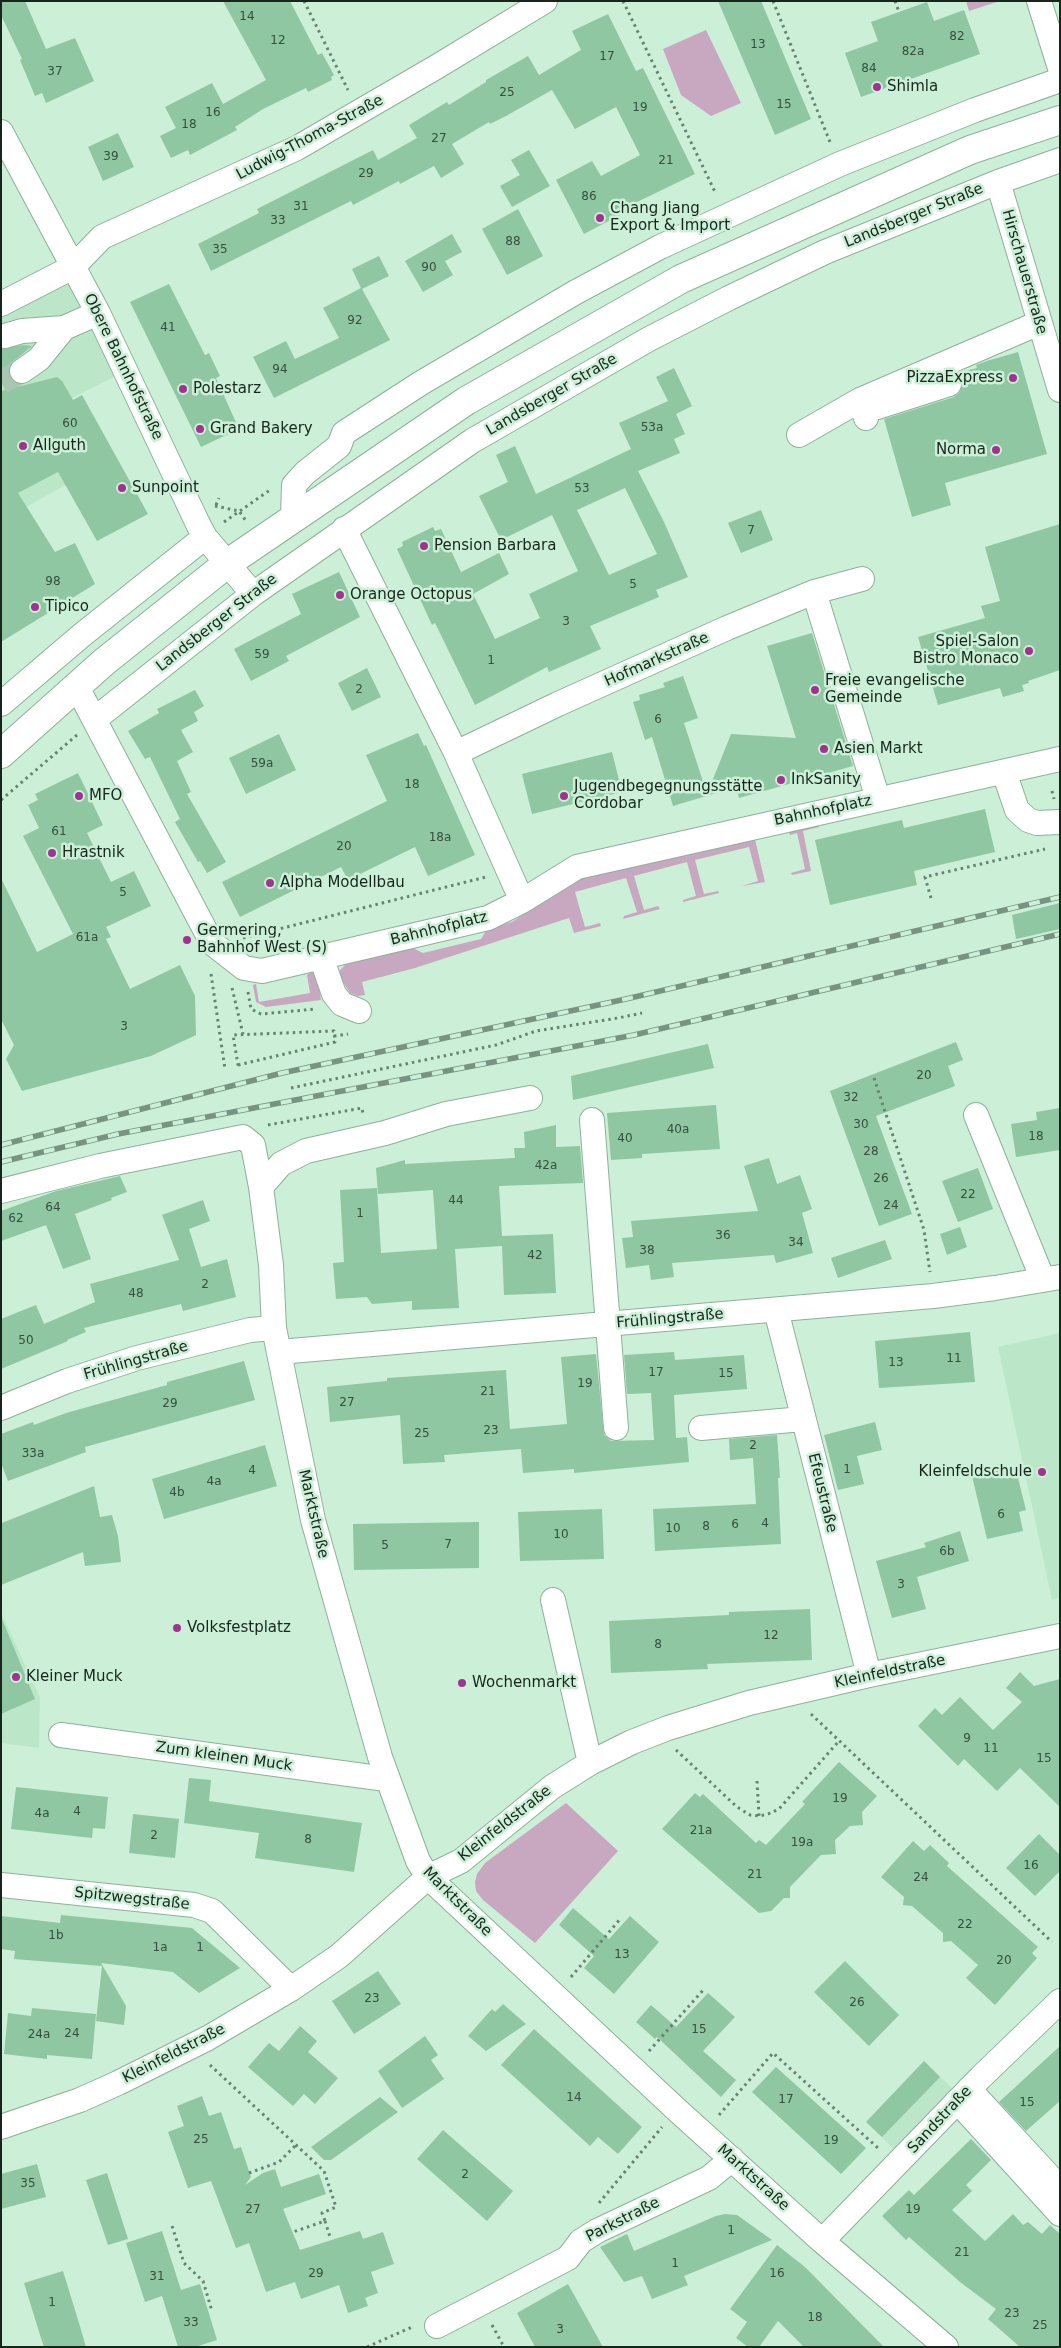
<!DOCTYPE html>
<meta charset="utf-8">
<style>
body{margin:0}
#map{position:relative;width:1061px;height:2348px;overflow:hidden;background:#cbf0d7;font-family:"DejaVu Sans",sans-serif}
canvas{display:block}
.frame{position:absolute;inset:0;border:2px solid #17251c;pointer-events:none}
</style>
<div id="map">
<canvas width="1061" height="2348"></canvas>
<div class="frame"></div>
</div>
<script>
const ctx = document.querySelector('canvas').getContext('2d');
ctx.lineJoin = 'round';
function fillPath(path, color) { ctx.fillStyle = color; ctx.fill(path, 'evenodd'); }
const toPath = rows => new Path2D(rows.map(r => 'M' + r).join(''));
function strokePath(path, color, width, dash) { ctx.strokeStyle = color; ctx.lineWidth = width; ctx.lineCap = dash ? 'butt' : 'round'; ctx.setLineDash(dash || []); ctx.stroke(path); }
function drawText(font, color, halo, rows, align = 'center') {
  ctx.font = font + ' "DejaVu Sans",sans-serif'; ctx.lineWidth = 5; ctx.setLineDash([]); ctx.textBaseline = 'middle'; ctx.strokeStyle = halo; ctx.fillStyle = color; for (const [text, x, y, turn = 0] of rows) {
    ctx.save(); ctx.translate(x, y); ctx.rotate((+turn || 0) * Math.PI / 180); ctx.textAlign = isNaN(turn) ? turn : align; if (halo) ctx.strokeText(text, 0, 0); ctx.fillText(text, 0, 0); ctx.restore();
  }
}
const built = toPath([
 [71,278,120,374,34,417,71,482,1,521,1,313],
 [1060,1333,1060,1598,1052,1600,998,1347],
 [1,1613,40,1697,39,1748,1,1743],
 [924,2061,953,2089,896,2151,866,2122]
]);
const green = toPath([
 [966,1,1000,1,969,11],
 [706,30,741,103,711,116,681,95,663,49],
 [819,821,819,827,803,831,811,871,792,875,791,873,805,869,797,833,790,835,788,828],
 [754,835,765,882,742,886,758,881,749,847,695,860,704,894,718,891,719,893,683,902,683,900,696,896,687,862,634,876,644,910,658,906,660,909,623,919,624,916,637,912,626,878,575,892,585,927,600,923,601,926,574,933,569,918,415,968,362,982,365,995,358,996,350,993,340,977,340,970,347,963,413,948,423,953,481,939,487,929,512,922,575,881,592,874],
 [311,972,317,974,321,1000,266,1007,256,1002,253,985,256,984,259,1002,310,993,307,975],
 [566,1803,618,1851,535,1943,483,1900,476,1891,475,1882,477,1874,485,1863]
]);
const building = toPath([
 [1,1,25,1,46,49,75,38,94,81,46,103,42,93,35,96,20,60,22,59,1,15],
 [223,1,290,1,318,55,322,53,334,75,331,77,332,80,308,92,306,88,263,109,235,127,237,130,190,155,188,150,171,158,160,136,176,128,165,107,212,83,223,104,266,80],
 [718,1,761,1,811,119,775,135],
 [927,2,934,21,964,10,980,54,861,97,845,53,878,41,871,22],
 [608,14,636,71,643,68,695,174,635,203,637,206,584,234,556,180,592,161,601,176,640,155,616,107,575,129,552,90,506,116,490,124,489,122,452,144,464,164,441,178,434,166,400,184,399,181,353,205,351,201,211,271,198,244,259,213,257,209,373,150,378,160,417,138,409,125,447,102,449,105,486,82,486,80,528,56,539,75,581,50,572,31],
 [118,133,134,167,103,181,88,147],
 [529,150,550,186,512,207,500,186,520,175,511,160],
 [518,209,543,256,507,275,482,229],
 [452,234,462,252,445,261,453,275,423,292,405,261],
 [379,256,389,276,362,289,390,340,274,398,253,357,286,341,295,359,339,338,323,308,361,288,352,269],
 [169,284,205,355,209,353,220,376,216,378,239,429,201,447,130,302],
 [24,345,32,346,1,371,1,349],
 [1018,352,1047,454,945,483,951,505,912,517,884,419,954,397,959,393,962,386,962,379,957,373,977,368,976,365,987,361],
 [674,368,692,406,676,414,685,434,674,439,680,453,638,471,664,522,688,577,656,590,659,597,590,626,601,649,549,672,547,667,475,705,435,623,432,625,397,549,403,546,402,542,433,527,435,531,441,529,461,572,499,553,509,574,473,594,495,639,540,618,529,594,578,571,552,515,501,540,479,496,508,482,496,455,515,446,536,494,631,449,619,423,668,401,656,377],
 [625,488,657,554,609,575,577,510],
 [57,377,62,381,73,400,82,395,148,514,97,541,58,472,18,493,55,552,75,543,95,584,1,642,1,391],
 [761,510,773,540,741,553,728,523],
 [1060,524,1060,670,1028,681,1029,683,1022,685,1024,691,1003,697,1000,688,938,705,918,637,985,618,981,606,1000,601,985,547],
 [339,572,360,617,286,656,289,661,251,681,234,649,301,614,292,594],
 [812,633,853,766,739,798,736,787,673,806,652,737,645,740,633,702,640,700,639,695,665,687,663,683,683,676,698,718,684,723,707,794,731,734,796,738,767,646],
 [367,668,381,697,352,711,338,683],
 [195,690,204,706,194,712,198,721,181,730,193,752,177,761,191,792,187,794,226,862,207,873,200,861,198,862,175,822,180,819,150,757,145,759,128,731,159,713,157,709],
 [418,733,424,746,426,745,475,855,428,876,415,847,348,880,341,867,240,917,222,882,387,801,366,755],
 [279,734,296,770,246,794,229,758],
 [612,752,622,792,532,814,522,774],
 [78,773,103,825,87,833,111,882,134,871,151,906,106,927,111,937,106,939,130,989,180,965,195,996,196,1035,151,1056,22,1091,6,1059,14,1045,1,1019,1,878,37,952,73,934,23,836,39,828,28,805,38,800,35,794],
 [985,809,995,852,914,871,917,885,830,905,815,840,902,820,904,828],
 [1060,903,1060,929,1016,939,1012,915],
 [956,1042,963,1060,948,1066,955,1086,876,1116,912,1214,879,1226,830,1091],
 [708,1044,714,1068,573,1100,571,1076],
 [716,1105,720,1149,642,1154,642,1158,611,1160,607,1113],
 [1060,1108,1060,1150,1016,1157,1011,1124,1037,1120,1036,1112],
 [556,1125,556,1147,580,1146,583,1183,499,1186,502,1236,553,1234,556,1293,504,1295,502,1246,455,1249,459,1308,412,1310,412,1301,372,1304,367,1297,336,1299,333,1263,344,1262,340,1190,377,1188,381,1253,437,1249,433,1190,378,1194,376,1168,405,1160,405,1164,515,1158,514,1148,525,1148,524,1132],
 [769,1158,777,1184,800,1175,812,1209,802,1213,813,1253,776,1263,774,1255,672,1263,674,1277,651,1280,649,1265,626,1268,622,1238,633,1237,631,1221,758,1211,744,1166],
 [978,1168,993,1209,958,1222,942,1181],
 [120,1176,127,1192,111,1198,112,1200,75,1214,91,1259,63,1269,46,1225,1,1241,1,1211,56,1191],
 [203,1200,210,1221,189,1229,201,1267,227,1259,236,1297,183,1311,181,1304,84,1328,86,1332,67,1340,68,1341,1,1369,1,1319,36,1305,44,1324,95,1302,90,1284,179,1260,162,1215],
 [960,1227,967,1247,947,1255,940,1234],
 [885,1240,892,1259,838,1278,831,1258],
 [970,1332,975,1382,879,1388,875,1341],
 [674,1352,675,1360,744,1355,747,1389,674,1395,676,1438,687,1437,689,1462,574,1473,574,1469,523,1473,521,1449,444,1455,445,1462,403,1464,400,1415,330,1422,327,1387,387,1381,387,1378,506,1370,510,1429,567,1424,561,1357,596,1354,604,1435,611,1441,654,1440,651,1393,627,1394,624,1355],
 [244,1361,255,1400,85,1447,86,1452,8,1481,1,1463,1,1434,33,1422,34,1425,66,1413,167,1385,167,1382],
 [875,1422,882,1450,857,1456,864,1484,838,1490,824,1435],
 [777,1435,780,1478,778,1478,781,1544,655,1551,653,1509,756,1504,753,1458,730,1460,729,1439],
 [265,1445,277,1486,164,1519,152,1479],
 [1015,1466,1026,1510,1019,1512,1023,1531,987,1539,972,1476],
 [94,1486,100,1517,112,1515,118,1536,121,1562,85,1566,83,1552,1,1585,2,1523],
 [602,1509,604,1559,520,1561,518,1512],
 [479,1522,479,1568,354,1570,353,1524],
 [960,1531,969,1561,917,1577,926,1609,892,1618,876,1561,926,1547,924,1543],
 [810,1609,812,1660,707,1664,708,1669,611,1673,609,1621,729,1615,729,1612],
 [2,1619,35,1699,1,1714,1,1620],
 [1020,1672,1034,1686,1060,1679,1060,1807,1020,1768,997,1791,964,1759,958,1766,918,1726,935,1708,942,1715,960,1697,993,1730,1022,1702,1006,1688],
 [839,1762,877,1796,862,1812,863,1825,850,1826,835,1840,836,1854,821,1855,790,1887,790,1898,784,1898,771,1911,759,1913,662,1829,695,1793,700,1797,703,1794,756,1843,759,1840,766,1845,805,1804,802,1802],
 [189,1778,211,1780,209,1801,362,1823,354,1872,255,1858,259,1833,184,1823],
 [16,1787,108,1797,105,1829,93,1828,92,1838,11,1829],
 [133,1814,179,1819,175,1858,129,1853],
 [1039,1834,1060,1855,1060,1871,1035,1896,1006,1868],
 [913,1841,924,1851,930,1845,949,1863,947,1866,1038,1947,1032,1953,1037,1958,995,2005,966,1978,978,1965,951,1941,943,1942,943,1933,912,1906,903,1905,904,1897,881,1877],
 [573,1908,609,1939,630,1916,659,1942,614,1994,584,1968,594,1956,559,1925],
 [61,1915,192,1928,240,1968,199,1993,173,1972,101,1963,126,2006,124,2025,96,2021,102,1966,14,1959,15,1951,1,1949,1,1916,60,1923],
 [845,1961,899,2015,869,2046,814,1992],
 [378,1971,401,2004,354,2034,332,2001],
 [708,1993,735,2017,703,2051,736,2080,721,2097,657,2037,655,2039,636,2022,651,2005,676,2027],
 [503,2004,526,2024,486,2051,468,2036,492,2009,495,2012],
 [32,2008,96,2014,92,2059,47,2055,47,2059,4,2054,8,2013,31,2016],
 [300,2026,317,2041,308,2052,338,2078,315,2104,304,2094,293,2106,248,2067,269,2043,279,2051],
 [534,2029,642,2127,618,2154,598,2137,590,2146,501,2065],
 [425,2036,438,2055,431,2060,444,2079,402,2108,378,2071],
 [1060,2046,1060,2101,1026,2131,999,2102],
 [924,2061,940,2077,882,2137,866,2122],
 [776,2067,866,2148,841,2174,752,2092],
 [202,2096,209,2116,221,2112,234,2149,241,2147,251,2177,245,2185,263,2173,275,2169,281,2187,319,2174,326,2194,283,2209,300,2250,360,2231,363,2239,383,2232,394,2264,371,2272,378,2293,365,2298,368,2306,348,2313,339,2285,301,2299,295,2282,266,2292,249,2243,236,2248,211,2181,188,2188,168,2132,184,2126,177,2106],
 [380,2097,398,2112,331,2160,324,2160,311,2147],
 [443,2130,513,2191,487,2221,417,2159],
 [971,2139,991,2160,966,2185,972,2191,952,2210,985,2241,1013,2214,1023,2225,1028,2222,1042,2234,1050,2225,1060,2234,1060,2347,1020,2347,988,2319,996,2309,960,2282,909,2237,906,2240,882,2216,909,2190,914,2195],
 [37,2164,46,2197,1,2209,1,2174],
 [107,2173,128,2239,108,2245,86,2180],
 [725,2214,737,2215,772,2240,684,2276,688,2285,652,2299,642,2276,624,2282,600,2247,627,2234,634,2251,716,2216],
 [162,2231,181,2290,200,2284,217,2340,195,2347,178,2347,162,2296,145,2302,126,2243],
 [777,2245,805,2267,884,2347,804,2347,778,2321,759,2347,748,2347,736,2338,747,2322,730,2309],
 [63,2271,79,2323,86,2347,44,2347,40,2335,24,2283],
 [568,2284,603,2347,535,2347,517,2313]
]);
const minorTunnel = toPath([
 [1,382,22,371]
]);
const path = toPath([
 [304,1,348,90],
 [623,1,716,194],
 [773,1,830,142],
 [895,1,899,12],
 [216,505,219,498],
 [215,506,239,511,246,521],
 [224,522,270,490],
 [1052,791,1054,799],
 [1,800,77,735],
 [931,898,925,877,1045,849],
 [243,938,486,877],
 [211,974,225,1069],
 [232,988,243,1034],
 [248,992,251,1009,261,1014,316,1009],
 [334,1036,348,1034],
 [238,1065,335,1042,334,1031,233,1035,238,1065,238,1068],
 [874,1078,924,1230,930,1272],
 [291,1088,496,1045,536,1031,618,1018,642,1013],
 [268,1125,362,1108,363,1114],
 [811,1714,1052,1942],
 [676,1750,737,1807,750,1815,759,1816,768,1814,779,1809,839,1741],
 [757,1781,759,1816],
 [571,1977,621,1918],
 [649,2051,705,1988],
 [210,2065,324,2171,336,2207,322,2213,325,2221,293,2232],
 [719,2115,773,2053,878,2148],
 [249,2173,279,2162,296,2145],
 [599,2203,662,2127],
 [325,2221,330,2237],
 [172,2226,184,2263,203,2281,212,2311],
 [492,2325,504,2347],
 [367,2347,412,2327]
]);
const minor = toPath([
 [1039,1,1060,68],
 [1,132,98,313,198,524,205,537,253,594],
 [998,182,1060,390],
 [1,304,73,267,102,237,297,148,438,66,545,1],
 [5,336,22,331,64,328,98,313],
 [22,371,39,359,64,328],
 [877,407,949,384],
 [866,418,860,400,1039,323],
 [799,435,860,400],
 [293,517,294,485,305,473,339,446,344,433,421,383,576,292,660,247,840,164,975,110,1060,80],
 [344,529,456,753,522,901],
 [814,592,878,799],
 [77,687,212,943,244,968,262,971,488,918,522,901,577,867,1060,759],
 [1,704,82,635,205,537],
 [95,719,253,594,472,441,649,339,729,298,825,252,998,182,1060,160],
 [456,753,558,704,727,628,814,592,862,579],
 [1004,772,1017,810,1028,820,1037,823,1060,822],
 [321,957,334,994,342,1004,359,1011],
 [976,1115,1043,1280],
 [592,1120,616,1428],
 [261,1187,281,1164,306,1151,385,1133,446,1114,530,1098],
 [1,1191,100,1166,243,1137,253,1145,261,1187,271,1265,274,1328,313,1520,380,1757,418,1861,428,1877,677,2110,822,2241,946,2347],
 [776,1310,869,1675],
 [279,1352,933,1296,995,1288,1060,1277],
 [1,1408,67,1381,137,1358,250,1330,274,1328],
 [701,1428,803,1419],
 [553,1600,590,1763],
 [61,1735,386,1779],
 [1,1885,194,1905,212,1911,291,1989],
 [969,2089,1060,2188],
 [957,2101,1060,2214],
 [1,2127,80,2100,118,2083,208,2038,291,1989,339,1956,428,1877,461,1861,552,1787,590,1763,632,1742,668,1728,749,1703,869,1675,1060,1636],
 [822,2241,981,2077,1060,2001],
 [437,2326,568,2258,581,2241,597,2231,709,2178,732,2159]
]);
const major = toPath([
 [1,754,104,662,228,563,466,401,681,279,970,150,1060,120]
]);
const rail = toPath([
 [1,1145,282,1073,626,999,1060,897],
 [1,1162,118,1134,634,1035,1060,934]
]);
const markers = [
 [877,87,5,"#a23290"],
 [600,218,5,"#a23290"],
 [1013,378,5,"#a23290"],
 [183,389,5,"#a23290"],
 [200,429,5,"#a23290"],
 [23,446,5,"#a23290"],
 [996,450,5,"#a23290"],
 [122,488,5,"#a23290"],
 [424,546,5,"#a23290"],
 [340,595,5,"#a23290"],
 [35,607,5,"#a23290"],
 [1029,651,5,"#a23290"],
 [815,690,5,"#a23290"],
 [824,749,5,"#a23290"],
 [781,780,5,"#a23290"],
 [79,796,5,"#a23290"],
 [564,796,5,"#a23290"],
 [52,853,5,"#a23290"],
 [270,883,5,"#a23290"],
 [187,940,5,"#a23290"],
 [1042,1472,5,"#a23290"],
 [177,1628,5,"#a23290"],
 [16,1677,5,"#a23290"],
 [462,1683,5,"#a23290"]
];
const numberNames = [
 ["14",247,17],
 ["82",957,37],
 ["12",278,41],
 ["13",758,45],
 ["82a",913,52],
 ["17",607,57],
 ["84",869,69],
 ["37",55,72],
 ["25",507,93],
 ["15",784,105],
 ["19",640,108],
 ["16",213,113],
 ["18",189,125],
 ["27",439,139],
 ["39",111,157],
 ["21",666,161],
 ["29",366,174],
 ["86",589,197],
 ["31",301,207],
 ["33",278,221],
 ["88",513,242],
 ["35",220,250],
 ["90",429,268],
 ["92",355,321],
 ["41",168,328],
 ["94",280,370],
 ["60",70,424],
 ["53a",652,428],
 ["53",582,489],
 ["7",751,531],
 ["98",53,582],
 ["5",633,585],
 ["3",566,622],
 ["59",262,655],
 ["1",491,661],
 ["2",359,690],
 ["6",658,720],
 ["59a",262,764],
 ["18",412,785],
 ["61",59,832],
 ["18a",440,838],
 ["20",344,847],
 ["5",123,893],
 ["61a",87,938],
 ["3",124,1027],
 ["20",924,1076],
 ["32",851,1098],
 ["30",861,1125],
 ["40a",678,1130],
 ["18",1036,1137],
 ["40",625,1139],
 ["28",871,1152],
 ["42a",546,1166],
 ["26",881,1179],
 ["22",968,1195],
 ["44",456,1201],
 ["24",891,1206],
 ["64",53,1208],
 ["1",360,1214],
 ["62",16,1219],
 ["36",723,1236],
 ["34",796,1243],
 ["38",647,1251],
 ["42",535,1256],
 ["2",205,1285],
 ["48",136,1294],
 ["50",26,1341],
 ["11",954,1359],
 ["13",896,1363],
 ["17",656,1373],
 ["15",726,1374],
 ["19",585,1384],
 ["21",488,1392],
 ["27",347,1403],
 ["29",170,1404],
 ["23",491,1431],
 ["25",422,1434],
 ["2",753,1446],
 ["33a",33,1454],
 ["1",847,1470],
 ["4",252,1471],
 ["4a",214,1482],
 ["4b",177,1493],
 ["6",1001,1515],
 ["4",765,1524],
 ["6",735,1525],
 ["8",706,1527],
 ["10",673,1529],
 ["10",561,1535],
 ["7",448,1545],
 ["5",385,1546],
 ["6b",947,1552],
 ["3",901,1585],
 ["12",771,1636],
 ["8",658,1645],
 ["9",967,1739],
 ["11",991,1749],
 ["15",1044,1759],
 ["19",840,1799],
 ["4",77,1812],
 ["4a",42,1814],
 ["21a",701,1831],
 ["2",154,1836],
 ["8",308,1840],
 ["19a",802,1843],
 ["16",1031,1866],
 ["21",755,1875],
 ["24",921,1878],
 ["22",965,1925],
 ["1b",56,1936],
 ["1a",160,1948],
 ["1",200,1948],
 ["13",622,1955],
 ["20",1004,1961],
 ["23",372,1999],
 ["26",857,2003],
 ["15",699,2030],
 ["24",72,2034],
 ["24a",39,2035],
 ["14",574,2098],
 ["17",786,2100],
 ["15",1027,2103],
 ["25",201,2140],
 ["19",831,2141],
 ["2",465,2175],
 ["35",28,2184],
 ["27",253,2210],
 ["19",913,2210],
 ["1",731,2231],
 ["21",962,2253],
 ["1",675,2264],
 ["29",316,2274],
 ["16",777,2274],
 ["31",157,2277],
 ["1",52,2303],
 ["23",1012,2314],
 ["18",815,2318],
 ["33",191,2323],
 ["25",1040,2326],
 ["3",560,2330]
];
const poiNames = [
 ["Shimla",887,87],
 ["Chang Jiang",610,209],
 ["Export & Import",610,226],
 ["PizzaExpress",1003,378,"right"],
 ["Polestarz",193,389],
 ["Grand Bakery",210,429],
 ["Allguth",33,446],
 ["Norma",986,450,"right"],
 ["Sunpoint",132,488],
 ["Pension Barbara",434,546],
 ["Orange Octopus",350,595],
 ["Tipico",45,607],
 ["Spiel-Salon",1019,642,"right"],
 ["Bistro Monaco",1019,659,"right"],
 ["Freie evangelische",825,681],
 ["Gemeinde",825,698],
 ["Asien Markt",834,749],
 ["InkSanity",791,780],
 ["Jugendbegegnungsstätte",574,787],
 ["Cordobar",574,804],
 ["MFO",89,796],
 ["Hrastnik",62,853],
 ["Alpha Modellbau",280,883],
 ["Germering,",197,931],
 ["Bahnhof West (S)",197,948],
 ["Kleinfeldschule",1032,1472,"right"],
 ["Volksfestplatz",187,1628],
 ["Kleiner Muck",26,1677],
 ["Wochenmarkt",472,1683]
];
const streetNames = [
 ["Ludwig-Thoma-Straße",310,138,-28],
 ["Landsberger Straße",914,216,-22],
 ["Hirschauerstraße",1024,272,74],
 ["Obere Bahnhofstraße",123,367,64],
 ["Landsberger Straße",552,395,-30],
 ["Landsberger Straße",217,623,-38],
 ["Hofmarkstraße",657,660,-24],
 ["Bahnhofplatz",823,811,-12],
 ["Bahnhofplatz",439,929,-14],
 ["Frühlingstraße",670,1319,-5],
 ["Frühlingstraße",136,1361,-16],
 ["Efeustraße",822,1493,76],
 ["Marktstraße",313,1514,77],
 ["Kleinfeldstraße",890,1672,-12],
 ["Zum kleinen Muck",224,1757,8],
 ["Kleinfeldstraße",505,1824,-38],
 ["Spitzwegstraße",132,1899,6],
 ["Marktstraße",457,1902,45],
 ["Kleinfeldstraße",174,2054,-27],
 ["Sandstraße",940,2120,-47],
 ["Marktstraße",753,2178,42],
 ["Parkstraße",623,2220,-27]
];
fillPath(built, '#bbe7c8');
fillPath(green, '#c8a8c0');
fillPath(building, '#8ec7a1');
strokePath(minorTunnel, '#a7c7b2', 24, [24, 12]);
strokePath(minor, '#8db198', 26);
strokePath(major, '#8db198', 30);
strokePath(path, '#698171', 3, [2.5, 4]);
strokePath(minor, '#fff', 24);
strokePath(major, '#fff', 28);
strokePath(rail, '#799382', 5.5);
strokePath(rail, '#cbf0d7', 4, [11]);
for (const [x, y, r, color] of markers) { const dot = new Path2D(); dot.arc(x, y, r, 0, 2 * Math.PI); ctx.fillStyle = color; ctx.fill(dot); strokePath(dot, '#cbf0d7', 2); }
drawText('12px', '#354e3d', null, numberNames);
drawText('15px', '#17251c', '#cbf0d7', poiNames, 'left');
drawText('15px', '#17251c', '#cbf0d7', streetNames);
</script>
